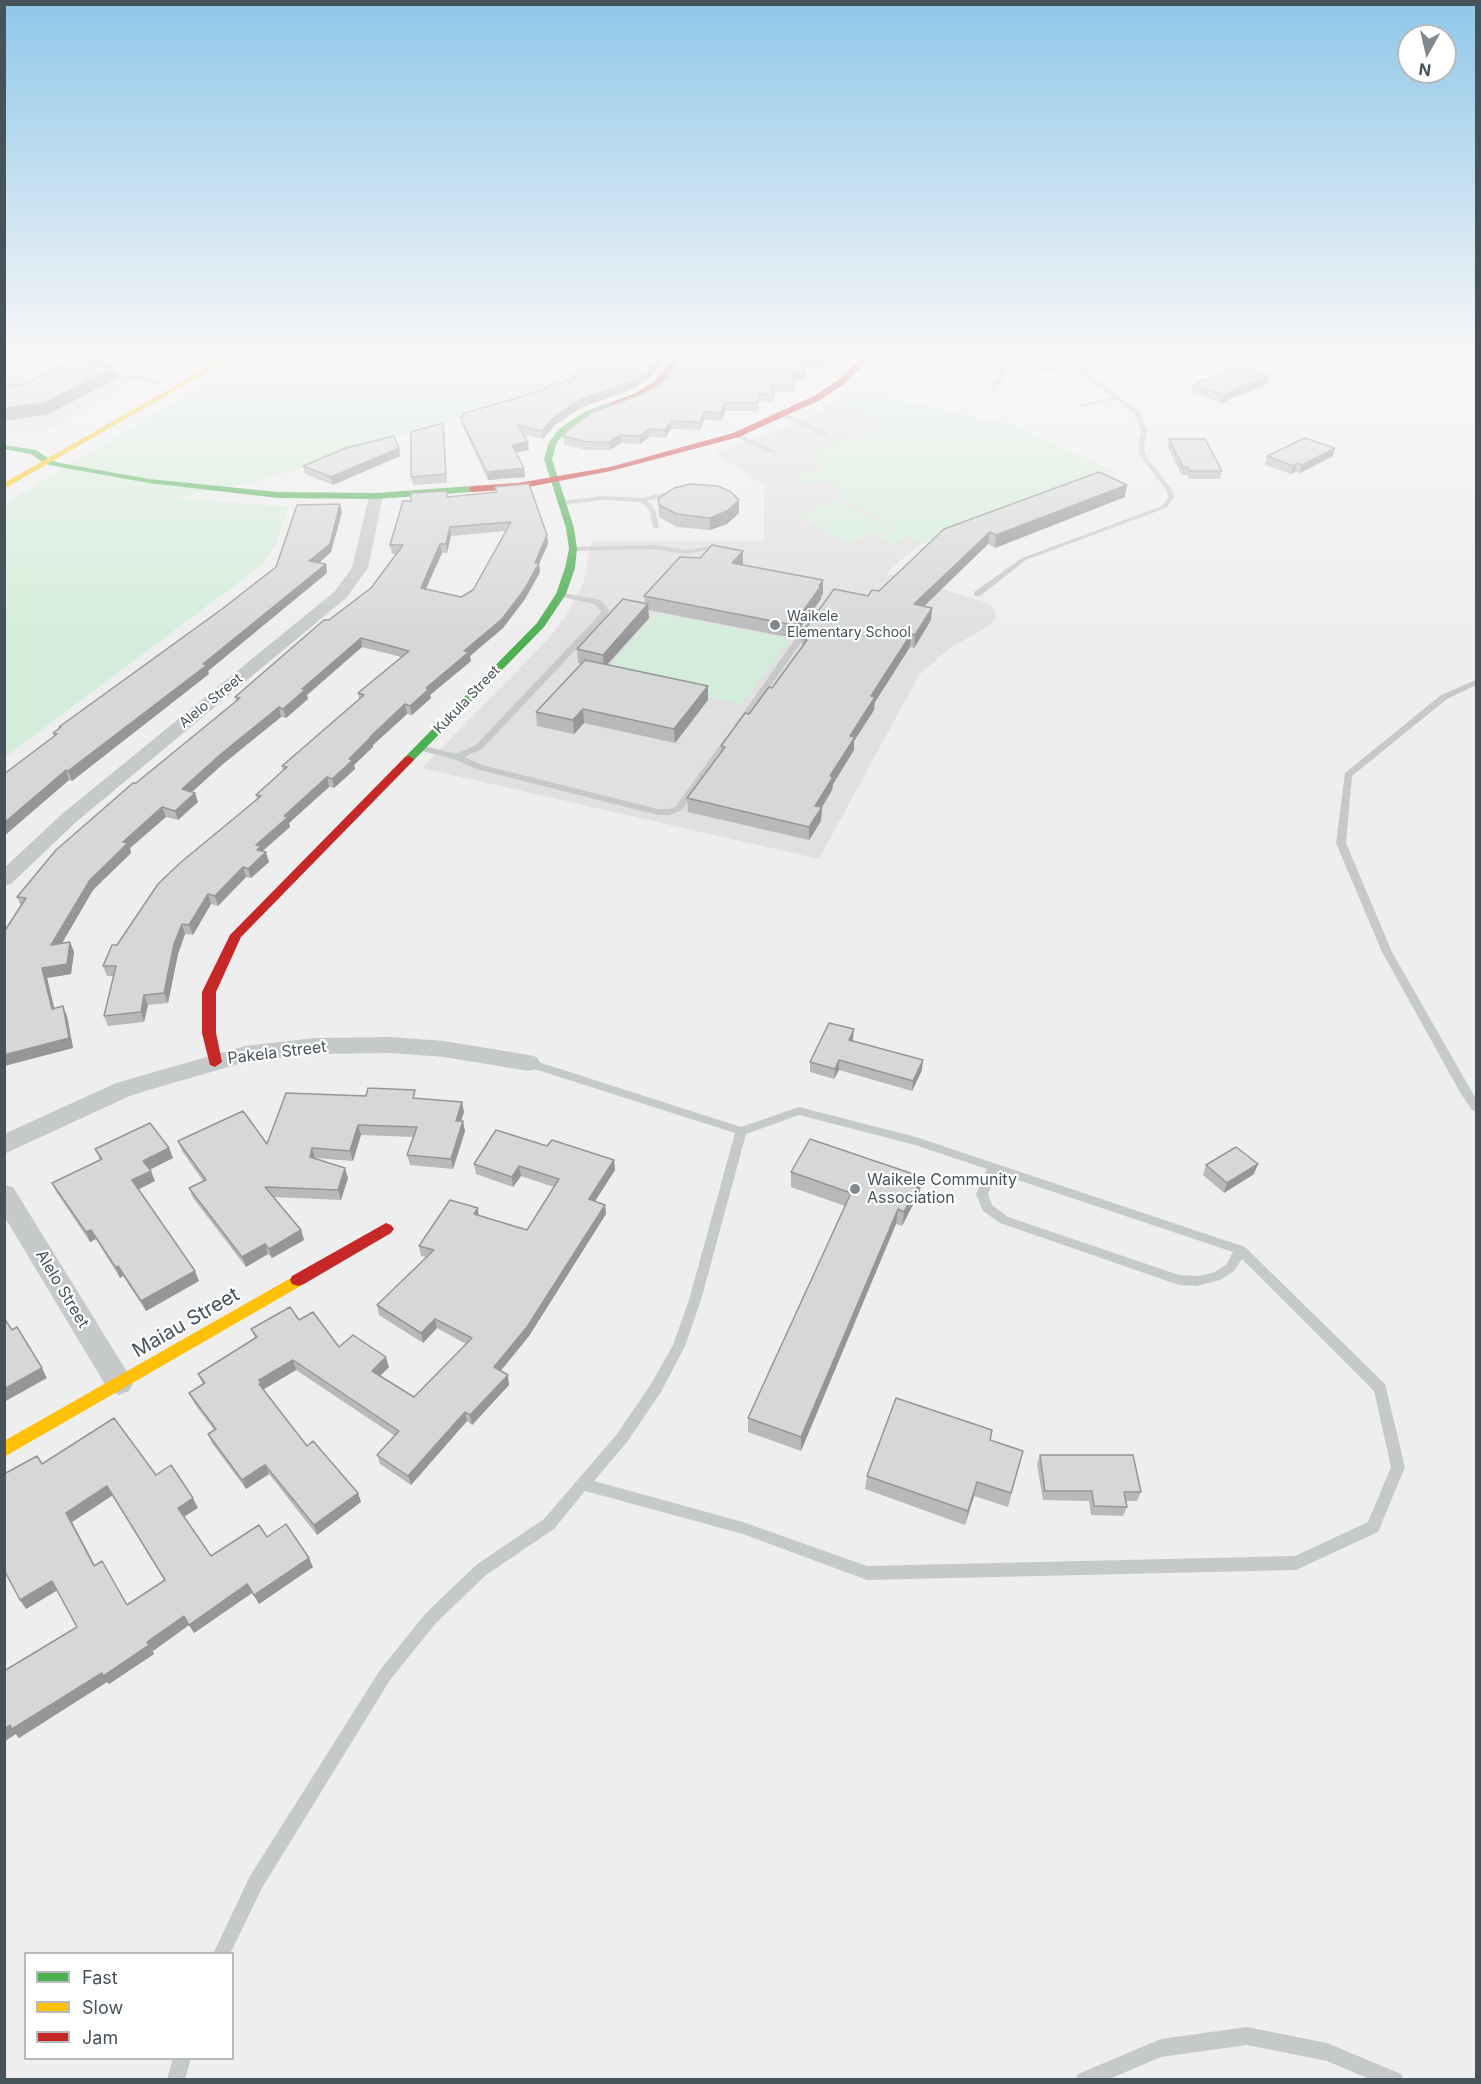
<!DOCTYPE html>
<style>
body{margin:0}
#map{position:relative;width:1481px;height:2084px;overflow:hidden;background:#efeeee;font-family:Inter,sans-serif}
canvas{display:block}
.frame{position:absolute;inset:0;border:6px solid #46535a;pointer-events:none}
.legend{position:absolute;left:24px;top:1952px;width:210px;height:108px;box-sizing:border-box;background:#fff;border:2px solid #b5babd;margin:0;padding:8px 10px;list-style:none;font-size:18px;color:#46535a}
.legend li{display:flex;align-items:center;gap:12px;height:30px}
.legend b{width:30px;border:2px solid #b5babd}
.north{position:absolute;left:1397px;top:24px;width:60px;height:60px;box-sizing:border-box;background:#fff;border:2px solid #b5babd;border-radius:50%;rotate:188deg;font-size:16px;font-weight:700;line-height:24px;text-align:center;color:#46535a}
.north::after{content:'';display:block;margin:auto;width:21px;height:27px;background:#81898e;clip-path:polygon(50% 0,100% 100%,50% 72%,0 100%)}
</style>
<div id="map">
<canvas width="1481" height="2084"></canvas>
<div class="frame"></div>
<ul class="legend">
<li><b style="height:8px;background:#4caf50"></b>Fast</li>
<li><b style="height:8px;background:#ffc107"></b>Slow</li>
<li><b style="height:8px;background:#c62828"></b>Jam</li>
</ul>
<div class="north">N</div>
</div>
<script>
const ctx = document.querySelector('canvas').getContext('2d');
ctx.lineJoin = 'round';
function fillPath(path, color) { ctx.fillStyle = color; ctx.fill(path, 'evenodd'); }
const toPath = rows => new Path2D(rows.map(r => 'M' + r).join(''));
function strokePath(path, color, width, dash) { ctx.strokeStyle = color; ctx.lineWidth = width; ctx.lineCap = dash ? 'butt' : 'round'; ctx.setLineDash(dash || []); ctx.stroke(path); }
function drawText(font, color, halo, rows, align = 'center') {
  ctx.font = font + ' Inter,sans-serif'; ctx.lineWidth = 4.5; ctx.setLineDash([]); ctx.textBaseline = 'middle'; ctx.strokeStyle = halo; ctx.fillStyle = color; for (const [text, x, y, turn = 0] of rows) {
    ctx.save(); ctx.translate(x, y); ctx.rotate((+turn || 0) * Math.PI / 180); ctx.textAlign = isNaN(turn) ? turn : align; if (halo) ctx.strokeText(text, 0, 0); ctx.fillText(text, 0, 0); ctx.restore();
  }
}
const commercial = toPath([
 [4,352,189,352,44,432,5,433]
]);
const education = toPath([
 [854,390,1014,426,1118,473,922,543,886,573,980,600,990,605,995,612,996,618,991,625,951,647,919,675,819,859,422,768,549,638,566,616,584,582,591,541,764,541,764,485,715,453,806,419]
]);
const green = toPath([
 [258,352,604,352,581,381,255,482,175,498,288,507,276,545,263,564,5,757,4,504],
 [854,390,1014,426,1118,473,922,543,910,537,891,544,878,536,896,529,836,495,845,491,825,480,814,484,799,482,801,476,826,468,810,459,817,456,811,453,886,425,835,403],
 [838,501,889,529,847,543,797,515],
 [656,613,790,639,742,704,601,675]
]);
const lane = toPath([
 [63,352,75,358,118,364,130,363,146,357,149,359,133,366,118,368,72,360,61,355,60,354,63,352],
 [153,352,160,352,155,356,151,356,153,352],
 [870,352,982,365,1082,369,1081,359,1084,352,1090,352,1087,359,1088,371,1091,376,1140,412,1147,431,1144,447,1146,456,1173,491,1174,498,1166,508,1026,560,980,596,974,596,974,592,1022,558,1162,506,1168,498,1167,491,1140,456,1138,447,1141,431,1134,413,1116,399,1080,407,1080,405,1112,397,1087,378,1083,373,1004,370,1006,373,1004,380,993,388,990,386,998,379,1000,373,999,369,872,355,870,352],
 [4,355,74,366,77,368,74,370,4,359,4,355],
 [102,371,158,380,161,382,158,384,100,374,99,373,102,371],
 [784,413,828,433,829,434,824,435,782,416,782,414,784,413],
 [734,434,738,434,777,452,772,453,734,436,734,434],
 [672,491,674,492,674,494,647,501,651,504,656,512,659,527,656,529,653,527,650,512,646,506,640,502,602,500,562,505,559,503,562,501,602,496,642,498,672,491],
 [653,545,687,550,716,545,719,547,687,554,653,549,573,551,570,549,573,547,653,545],
 [558,592,600,600,609,610,608,615,482,749,464,757,482,765,658,809,669,809,676,806,725,738,731,738,732,740,682,810,670,815,658,815,476,769,454,759,418,750,417,748,421,745,456,754,476,745,600,614,601,610,594,604,558,596,558,592],
 [810,618,817,620,742,727,736,727,735,725,810,618],
 [1476,680,1476,685,1447,699,1352,776,1346,843,1392,952,1476,1099,1476,1111,1472,1110,1461,1094,1382,952,1336,843,1345,773,1441,695,1476,680],
 [529,1059,741,1127,799,1107,916,1137,1245,1247,1385,1384,1386,1388,1405,1467,1378,1532,1296,1570,867,1580,743,1534,585,1491,554,1529,486,1575,436,1623,390,1680,262,1888,230,1954,213,1954,250,1876,380,1670,426,1613,476,1565,544,1519,617,1434,651,1384,673,1345,689,1300,735,1133,525,1066,524,1063,525,1060,529,1059],
 [799,1115,915,1145,987,1169,976,1194,983,1211,1000,1223,1179,1285,1197,1286,1220,1280,1234,1271,1242,1259,1374,1391,1391,1467,1368,1522,1295,1556,867,1566,743,1522,594,1481,627,1442,661,1392,685,1346,701,1300,746,1134,799,1115],
 [997,1173,1233,1252,1226,1265,1213,1273,1197,1276,1179,1275,1008,1217,992,1205,988,1194,997,1173],
 [1247,2027,1327,2043,1401,2074,1404,2080,1372,2080,1327,2061,1247,2045,1161,2057,1107,2080,1075,2080,1078,2074,1161,2039,1247,2027],
 [173,2058,191,2058,185,2080,167,2080,173,2058]
]);
const street = toPath([
 [376,492,383,496,368,568,346,598,76,822,11,884,4,886,4,868,62,814,334,592,352,568,369,496,376,492],
 [390,1037,444,1041,529,1055,537,1057,540,1063,537,1069,529,1071,444,1057,390,1053,315,1054,245,1062,132,1095,4,1154,4,1134,116,1083,245,1046,315,1038,390,1037],
 [4,1185,13,1187,129,1375,133,1383,129,1391,119,1395,109,1391,4,1216,4,1185]
]);
const fast = toPath([
 [611,402,618,404,590,416,565,433,557,442,552,459,574,528,577,549,575,568,566,594,544,627,413,761,405,761,405,757,537,623,556,594,565,568,569,549,566,528,544,459,549,442,559,429,584,412,611,402],
 [4,445,36,450,51,460,60,463,149,479,278,492,376,493,472,486,476,489,472,492,376,499,278,498,149,483,60,467,45,464,31,454,4,449,4,445]
]);
const slow = toPath([
 [234,352,242,352,4,489,4,483,234,352],
 [298,1274,304,1276,306,1280,304,1284,4,1457,4,1441,298,1274]
]);
const jam = toPath([
 [680,352,687,352,659,386,640,398,611,406,611,402,634,394,653,382,680,352],
 [869,352,876,352,844,384,820,400,739,437,611,471,518,489,472,492,468,489,472,486,518,483,610,467,733,433,814,396,838,380,869,352],
 [409,756,414,759,413,761,241,937,216,992,216,1033,222,1062,215,1067,210,1065,202,1033,202,992,230,935,405,757,409,756],
 [386,1223,391,1225,394,1229,391,1233,304,1284,298,1286,292,1284,290,1280,292,1276,386,1223]
]);
const wall = toPath([
 [611,352,673,352,649,378,630,390,580,408,555,425,543,439,524,435,529,450,516,453,524,468,525,477,488,480,462,425,460,417,462,417,462,414,544,390,544,388,572,380,572,376,606,358],
 [688,352,837,358,822,360,824,364,824,371,802,366,805,371,805,379,794,380,795,384,795,392,774,393,774,402,758,402,758,411,725,411,722,421,704,420,700,430,671,429,665,438,649,437,640,444,621,443,610,450,588,450,564,445,563,436,643,394,663,382],
 [149,354,129,361,99,359,98,355],
 [1269,376,1267,384,1221,403,1192,392,1193,385],
 [443,423,447,483,413,485,411,477],
 [1169,439,1222,471,1220,479,1189,479,1187,475,1182,475,1168,447],
 [399,448,400,456,333,485,305,474,303,466],
 [1267,456,1333,456,1300,473,1295,472,1291,474,1265,465],
 [495,487,547,535,548,544,539,564,540,572,525,599,503,628,470,656,471,661,430,695,431,698,412,715,407,714,373,745,373,747,354,765,355,769,334,788,329,787,289,823,290,827,263,851,269,862,251,878,246,877,218,906,211,904,193,935,185,934,178,954,168,1003,148,1005,144,1022,108,1026,104,1016,113,976,107,976,103,966,117,945,257,798,256,795,283,771,282,766,359,699,358,693,401,657,362,647,307,695,308,699,286,718,281,717,223,764,192,792,195,793,198,802,178,820,166,817,130,848,131,853,93,890,62,943,70,942,74,952,71,974,47,978,54,1009,67,1016,73,1048,4,1066,21,906,17,897,136,783,236,701,235,697,329,620,371,588,396,554,392,554,390,545,411,501,496,492],
 [506,531,473,590,461,597,426,589,442,553,447,553,451,536],
 [1125,497,995,548,988,544,924,606,932,608,931,620,914,648,910,647,875,702,874,710,854,741,854,750,833,784,832,790,822,807,821,821,809,840,688,812,687,798,721,752,721,746,772,688,802,647,802,639,805,635,806,628,868,596,879,591,944,529],
 [658,499,739,500,739,513,727,524,710,530,677,527,659,517],
 [342,512,331,552,319,563,326,564,327,573,208,671,209,674,72,781,69,780,4,836,54,736,53,733,60,728,59,727,222,609,276,567],
 [743,551,743,564,742,565,823,580,823,594,821,596,821,599,793,638,648,610,649,618,607,665,708,686,708,700,675,743,584,723,574,734,537,726,536,712,582,664,578,663,577,649,645,604,644,596,700,558],
 [853,1039,853,1041,922,1070,912,1091,839,1070,834,1079,810,1072,810,1062],
 [417,1098,464,1112,461,1121,465,1131,453,1169,410,1165,407,1155,414,1137,361,1135,353,1161,315,1158,315,1159,348,1178,341,1200,273,1197,301,1230,304,1240,272,1258,268,1254,246,1267,193,1198,189,1188,203,1181,182,1151,178,1141,267,1144],
 [547,1146,614,1160,615,1170,595,1201,605,1205,606,1214,529,1336,501,1371,509,1385,472,1425,467,1421,411,1485,380,1464,377,1455,395,1436,296,1370,264,1389,265,1391,307,1446,358,1493,361,1502,317,1535,269,1474,246,1489,212,1443,208,1434,214,1430,194,1403,189,1393,203,1385,198,1374,255,1338,251,1329,299,1320,339,1347,389,1367,380,1376,414,1397,466,1344,437,1328,423,1343,379,1315,377,1305,426,1257,421,1256,419,1246,479,1215,527,1230,554,1187,521,1176,513,1187,476,1174,474,1164],
 [169,1148,173,1158,149,1170,155,1181,139,1189,195,1271,199,1281,146,1311,123,1276,120,1278,96,1239,90,1242,57,1193,52,1183,100,1160,95,1149],
 [1206,1165,1254,1174,1224,1193,1203,1175],
 [791,1172,920,1191,902,1226,896,1224,801,1451,748,1432,748,1418,845,1206,791,1187],
 [992,1430,990,1440,1023,1451,1008,1507,974,1496,965,1525,865,1489,867,1476],
 [1040,1455,1141,1492,1137,1501,1126,1501,1127,1507,1123,1516,1091,1515,1089,1501,1043,1500,1037,1464],
 [42,1464,156,1475,198,1508,184,1517,211,1556,267,1537,313,1567,259,1604,252,1593,194,1633,189,1625,153,1651,154,1654,109,1684,107,1682,19,1738,16,1734,77,1627,57,1590,26,1609],
 [113,1495,164,1580,127,1605,95,1565,72,1522]
]);
const shadedWall = toPath([
 [143,352,149,352,149,354,129,361,128,357],
 [665,352,673,352,649,378,630,390,580,408,555,425,543,439,542,431,554,417,579,400],
 [824,352,837,352,837,358,818,361,818,353],
 [112,368,115,379,49,414,4,421,4,408],
 [805,371,805,379,791,380,791,372],
 [1269,376,1267,384,1221,403,1223,395],
 [725,403,725,411,722,421,721,413],
 [704,412,704,420,700,430,700,422],
 [671,421,671,429,665,438,665,430],
 [443,423,444,431,447,483,446,474],
 [649,429,649,437,640,444,640,436],
 [620,435,621,443,610,450,609,442],
 [528,442,529,450,513,453,512,445],
 [399,448,400,456,333,485,331,477],
 [1335,448,1333,456,1300,473,1302,465],
 [1297,463,1295,472,1291,474,1293,466],
 [524,468,525,477,488,480,487,472],
 [1127,485,1125,497,995,548,996,535],
 [739,500,739,513,727,524,710,530,710,518],
 [340,504,342,512,331,552,311,570,309,561],
 [450,527,451,536,447,553,446,544],
 [990,532,988,544,913,617,914,604],
 [547,535,548,544,539,564,540,572,525,599,503,628,470,656,471,661,430,695,431,698,412,715,410,706,426,688,464,651,535,563],
 [440,544,442,553,422,597,421,588],
 [743,551,743,564,732,576,732,563],
 [326,564,327,573,208,671,209,674,72,781,68,771,203,664],
 [823,580,823,594,821,596,821,599,793,638,793,625],
 [648,604,649,618,604,668,603,655],
 [932,608,931,620,914,648,915,635],
 [911,634,910,647,875,702,874,710,854,741,854,750,833,784,832,790,822,807,821,821,809,840,809,827,815,806,871,696],
 [361,638,362,647,307,695,308,699,286,718,283,709,302,689],
 [708,686,708,700,675,743,674,729],
 [405,704,407,714,373,745,373,747,354,765,355,769,334,788,332,779,349,759,370,737],
 [279,707,281,717,223,764,184,799,182,789,221,754],
 [583,709,584,723,574,734,573,720],
 [66,770,69,780,4,836,4,823],
 [327,777,329,787,289,823,290,827,262,851,266,852,269,862,251,878,248,869,256,845,284,816],
 [195,793,198,802,178,820,175,811],
 [162,807,166,817,130,848,131,853,93,890,55,955,51,945,90,880,123,842],
 [243,867,246,877,218,906,215,896],
 [208,894,211,904,193,935,189,925],
 [182,924,185,934,178,954,168,1003,164,993,174,944],
 [70,942,74,952,71,974,47,978,57,1019,52,1009,42,968],
 [144,995,148,1005,144,1022,141,1012],
 [63,1006,67,1016,73,1048,4,1066,4,1055],
 [854,1029,853,1039,848,1050,849,1040],
 [839,1060,839,1070,834,1079,835,1069],
 [923,1060,922,1070,912,1091,913,1081],
 [462,1102,464,1112,458,1131,456,1121],
 [463,1121,465,1131,453,1169,451,1159],
 [358,1125,361,1135,353,1161,350,1151],
 [169,1148,173,1158,147,1171,143,1161],
 [312,1148,315,1158,313,1167,310,1157],
 [614,1160,615,1170,590,1209,589,1199],
 [1258,1164,1254,1174,1224,1193,1227,1183],
 [519,1166,521,1176,513,1187,512,1177],
 [345,1168,348,1178,341,1200,338,1190],
 [151,1171,155,1181,137,1190,132,1180],
 [922,1177,920,1191,902,1226,904,1212],
 [605,1205,606,1214,529,1336,496,1376,494,1367],
 [478,1208,479,1218,474,1214],
 [898,1209,896,1224,801,1451,801,1437],
 [91,1230,96,1239,90,1242,86,1232],
 [301,1230,304,1240,272,1258,269,1249],
 [265,1244,268,1254,246,1267,242,1257],
 [118,1266,123,1276,120,1278,116,1268],
 [195,1271,199,1281,146,1311,141,1301],
 [435,1319,437,1328,423,1343,421,1333],
 [386,1357,389,1367,375,1381,372,1371],
 [293,1360,296,1370,264,1389,265,1393,259,1384,259,1380],
 [42,1368,47,1378,4,1402,4,1389],
 [508,1375,509,1385,472,1425,470,1415],
 [465,1412,467,1421,411,1485,408,1476],
 [265,1465,269,1474,246,1489,242,1480],
 [977,1482,974,1496,965,1525,968,1511],
 [107,1486,113,1495,72,1522,100,1575,66,1513],
 [358,1493,361,1502,317,1535,314,1525],
 [193,1498,198,1508,183,1517,178,1508],
 [309,1558,313,1567,259,1604,254,1595],
 [52,1581,58,1590,26,1609,20,1600],
 [247,1584,252,1593,194,1633,189,1625],
 [184,1616,189,1625,153,1651,147,1642],
 [149,1645,154,1654,109,1684,107,1682,19,1738,16,1734,4,1742,4,1729]
]);
const building = toPath([
 [104,352,143,352,128,357,98,355,104,352],
 [611,352,665,352,648,371,630,382,579,400,554,417,542,431,518,425,528,442,512,445,524,468,487,472,460,417,465,416,462,414,547,389,544,388,576,378,572,376,606,358,611,352],
 [688,352,824,352,818,353,824,364,796,357,805,371,791,372,795,384,771,385,774,394,758,394,758,403,725,403,721,413,704,412,700,422,671,421,665,430,649,429,640,436,620,435,609,442,588,442,563,436,569,429,593,412,643,394,663,382,688,352],
 [70,361,112,368,45,403,4,408,4,387,25,384,70,361],
 [1239,367,1269,376,1223,395,1193,385,1239,367],
 [443,423,446,474,411,477,411,432,443,423],
 [394,436,399,448,331,477,303,466,346,448,394,436],
 [1305,438,1335,448,1302,465,1297,463,1293,466,1267,456,1305,438],
 [1169,439,1205,439,1222,471,1190,471,1188,467,1183,467,1169,439],
 [1099,472,1127,485,996,535,990,532,914,604,932,608,915,635,911,634,871,696,875,697,850,736,855,737,830,776,833,777,815,806,822,807,809,827,687,798,725,747,721,746,745,713,749,714,769,687,772,688,807,640,802,639,810,629,806,628,834,589,868,596,872,590,879,591,944,529,1099,472],
 [529,484,547,535,535,563,539,563,524,590,502,619,464,651,469,652,426,688,429,689,410,706,405,704,370,737,371,737,349,759,353,760,332,779,327,777,284,816,288,817,256,845,261,846,257,850,266,852,248,869,243,867,215,896,208,894,189,925,182,924,174,944,164,993,144,995,141,1012,104,1016,116,966,103,966,112,945,117,945,158,884,180,863,261,796,256,795,287,767,282,766,364,695,358,693,409,651,361,638,302,689,306,689,283,709,279,707,221,754,182,789,195,793,175,811,162,807,123,842,128,843,90,880,51,945,70,942,67,964,42,968,52,1009,63,1006,69,1038,4,1055,4,932,26,898,17,897,56,850,133,783,136,783,240,698,235,697,324,620,329,620,371,588,403,545,390,545,403,501,411,501,411,493,447,491,447,497,497,492,495,487,529,484],
 [511,522,473,590,461,597,421,588,440,544,446,544,450,527,511,522],
 [691,484,718,486,731,492,739,500,727,511,710,518,677,514,659,505,658,499,674,488,691,484],
 [340,504,330,544,309,561,326,564,203,664,207,665,68,771,66,770,4,823,4,774,57,734,53,733,61,727,59,727,222,609,276,567,297,505,340,504],
 [712,545,743,551,732,563,823,580,819,586,821,586,793,625,644,596,680,557,700,558,712,545],
 [623,599,648,604,603,655,577,649,623,599],
 [585,660,708,686,674,729,583,709,573,720,536,712,585,660],
 [829,1023,854,1029,849,1040,923,1060,913,1081,839,1060,835,1069,810,1062,829,1023],
 [368,1088,415,1090,413,1098,462,1102,456,1121,463,1121,451,1159,407,1155,417,1127,358,1125,350,1151,312,1148,310,1157,345,1168,338,1190,265,1187,301,1230,269,1249,265,1244,242,1257,189,1188,206,1180,178,1141,243,1111,267,1144,286,1093,366,1096,368,1088],
 [150,1123,169,1148,143,1161,151,1171,132,1180,195,1271,141,1301,118,1266,116,1268,91,1230,86,1232,52,1183,102,1159,95,1149,150,1123],
 [496,1130,547,1146,552,1140,614,1160,589,1199,605,1205,527,1327,494,1367,508,1375,470,1415,465,1412,408,1476,377,1455,399,1431,293,1360,259,1380,261,1383,259,1384,307,1446,313,1441,358,1493,314,1525,265,1465,242,1480,208,1434,216,1429,189,1393,205,1383,198,1374,257,1337,251,1329,290,1307,299,1320,313,1312,339,1347,353,1335,386,1357,372,1371,414,1397,472,1338,435,1319,421,1333,377,1305,434,1250,419,1246,450,1200,478,1208,474,1214,527,1230,559,1179,519,1166,512,1177,474,1164,496,1130],
 [810,1139,922,1177,904,1212,898,1209,801,1437,748,1418,851,1193,791,1172,810,1139],
 [1236,1147,1258,1164,1227,1183,1206,1165,1236,1147],
 [4,1318,12,1330,17,1327,42,1368,4,1389,4,1318],
 [896,1398,992,1430,990,1440,1023,1451,1011,1493,977,1482,968,1511,867,1476,896,1398],
 [114,1418,156,1475,171,1465,193,1498,178,1508,211,1556,259,1525,267,1537,286,1524,309,1558,254,1595,247,1584,189,1625,184,1616,147,1642,149,1645,103,1676,102,1673,12,1729,10,1725,4,1729,4,1671,77,1627,52,1581,20,1600,4,1570,4,1474,37,1456,42,1464,114,1418],
 [107,1486,165,1580,127,1605,102,1561,94,1566,66,1513,107,1486],
 [1040,1455,1133,1455,1141,1492,1124,1492,1127,1507,1094,1506,1092,1491,1045,1491,1040,1455]
]);
const markers = [
 [775,625,6,"#81898e"],
 [855,1189,6,"#81898e"]
];
const farPoinames = [
 ["Waikele",787,617],
 ["Elementary School",787,633]
];
const farStreetnames = [
 ["Kukula Street",467,700,-46],
 ["Alelo Street",211,701,-39]
];
const streetNames = [
 ["Pakela Street",277,1053,-7],
 ["Alelo Street",62,1289,59]
];
const poiNames = [
 ["Waikele Community",867,1180],
 ["Association",867,1198]
];
const nearStreetnames = [
 ["Maiau Street",186,1323,-30]
];
fillPath(commercial, '#e4e0dc');
fillPath(education, '#e1dfe0');
fillPath(green, '#d3edda');
fillPath(lane, '#c6c9ca');
fillPath(street, '#c6c9ca');
fillPath(fast, '#4caf50');
fillPath(slow, '#ffc107');
fillPath(jam, '#c62828');
fillPath(wall, '#b8b9b9');
fillPath(shadedWall, '#969696');
fillPath(building, '#d6d7d7');
strokePath(building, '#969696', 1.5);
const sky = ctx.createLinearGradient(0, 0, 0, 644);
sky.addColorStop(0, '#8fc7e9');
sky.addColorStop(0.55, '#f8f7f7');
sky.addColorStop(1, '#f8f7f700');
ctx.fillStyle = sky;
ctx.fillRect(0, 0, 1481, 644);
for (const [x, y, r, color] of markers) { const dot = new Path2D(); dot.arc(x, y, r, 0, 2 * Math.PI); ctx.fillStyle = color; ctx.fill(dot); strokePath(dot, '#fff', 2); }
drawText('14px', '#46535a', '#fff', farPoinames, 'left');
drawText('14px', '#46535a', '#fff', farStreetnames);
drawText('16px', '#46535a', '#fff', streetNames);
drawText('16px', '#46535a', '#fff', poiNames, 'left');
drawText('20px', '#46535a', '#fff', nearStreetnames);
</script>
